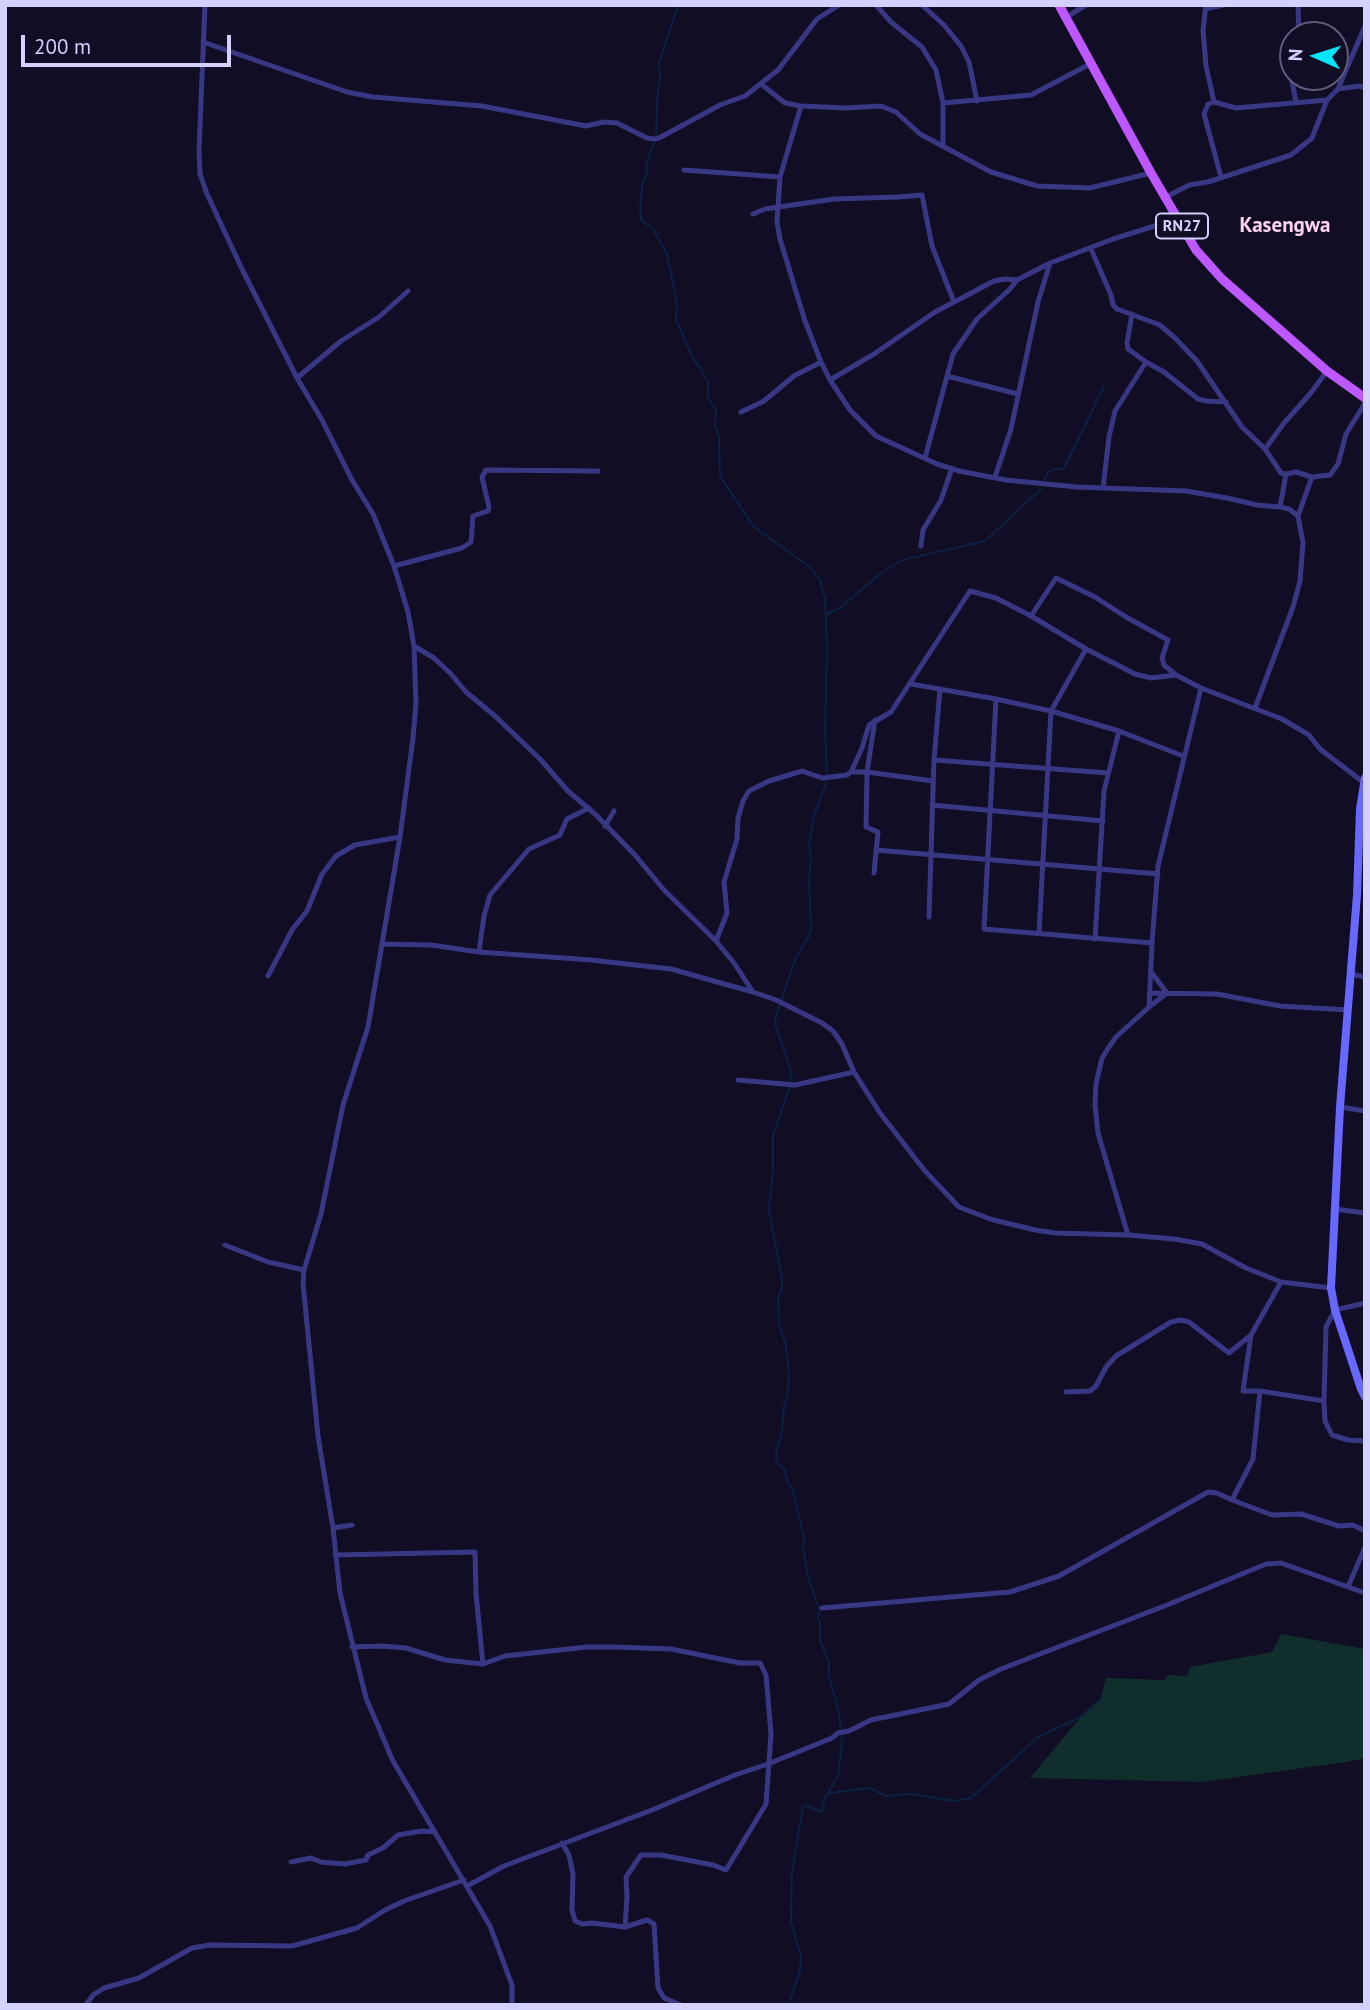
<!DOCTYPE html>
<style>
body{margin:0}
#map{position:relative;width:1370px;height:2010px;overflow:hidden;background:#110d24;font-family:"PT Sans",sans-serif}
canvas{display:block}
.frame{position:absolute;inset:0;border:7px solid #d4d0ff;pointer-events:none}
.north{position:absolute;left:1279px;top:21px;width:70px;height:70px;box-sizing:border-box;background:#110d24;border:2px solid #5f5b7c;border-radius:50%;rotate:273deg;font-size:19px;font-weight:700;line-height:28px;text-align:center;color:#d4d0ff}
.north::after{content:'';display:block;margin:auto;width:24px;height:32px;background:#00e7fb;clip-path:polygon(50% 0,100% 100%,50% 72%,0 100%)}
.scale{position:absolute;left:21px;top:35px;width:210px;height:32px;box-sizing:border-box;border:4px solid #d4d0ff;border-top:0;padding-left:9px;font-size:21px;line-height:24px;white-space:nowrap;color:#d4d0ff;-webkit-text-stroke:5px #110d24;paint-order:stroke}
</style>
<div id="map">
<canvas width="1370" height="2010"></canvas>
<div class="frame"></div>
<div class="north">N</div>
<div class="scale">200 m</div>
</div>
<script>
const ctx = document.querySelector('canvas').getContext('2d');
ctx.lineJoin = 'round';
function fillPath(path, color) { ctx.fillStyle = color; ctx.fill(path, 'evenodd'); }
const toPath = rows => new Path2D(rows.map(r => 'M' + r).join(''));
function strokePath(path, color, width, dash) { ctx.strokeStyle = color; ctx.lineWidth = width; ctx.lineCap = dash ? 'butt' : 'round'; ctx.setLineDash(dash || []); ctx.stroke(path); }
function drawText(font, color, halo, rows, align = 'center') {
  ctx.font = font + ' "PT Sans",sans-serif'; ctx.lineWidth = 5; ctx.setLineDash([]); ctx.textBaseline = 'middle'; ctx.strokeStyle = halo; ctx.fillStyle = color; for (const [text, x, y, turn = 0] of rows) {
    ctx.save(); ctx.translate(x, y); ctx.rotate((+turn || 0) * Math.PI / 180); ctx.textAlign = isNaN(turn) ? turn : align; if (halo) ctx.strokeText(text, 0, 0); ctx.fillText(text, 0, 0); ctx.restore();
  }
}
const green = toPath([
 [1281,1634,1365,1649,1365,1758,1346,1762,1203,1782,1030,1778,1084,1713,1101,1698,1106,1678,1165,1680,1168,1675,1187,1676,1190,1667,1272,1652]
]);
const stream = toPath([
 [678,5,659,63,660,76,657,101,656,140,652,146,646,165,647,172,642,184,640,211,642,221,653,229,667,254,677,303,676,320,692,356,708,381,708,397,716,410,715,424,719,437,720,476,754,527,810,567,820,580,825,599,827,648,825,729,827,781,814,816,809,844,811,857,809,882,811,926,809,936,796,957,776,1016,775,1024,791,1071,790,1086,773,1135,773,1173,769,1210,782,1279,782,1289,778,1298,779,1324,786,1346,789,1377,788,1393,784,1406,782,1432,776,1453,776,1461,785,1471,787,1481,793,1491,804,1538,803,1547,808,1577,819,1609,818,1618,820,1623,820,1640,829,1663,829,1676,839,1713,842,1743,838,1775,825,1799,822,1812,807,1806,803,1807,802,1812,792,1872,791,1921,801,1957,800,1971,791,1998,793,2005],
 [1044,480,1049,471,1064,468,1104,386],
 [827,614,840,608,881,573,902,560,985,541,1041,489],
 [829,1793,870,1788,885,1796,912,1794,954,1801,971,1798,1038,1737,1079,1718,1099,1701]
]);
const street = toPath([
 [205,5,199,149,200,174,207,194,242,269,297,378,322,420,352,480,373,514,394,566,408,612,414,646,416,703,413,738,400,837,368,1027,343,1105,321,1214,304,1270,303,1283,318,1436,333,1528,340,1593,366,1698,393,1761,490,1926,512,1985,512,2005],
 [876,5,891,22,922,47,936,70,943,103,943,145],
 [922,5,944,25,961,46,969,62,977,101],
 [1206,5,1203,30,1206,66,1214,102],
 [1298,5,1299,35],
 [1205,9,1224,5],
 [1065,18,1086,5],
 [203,42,347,92,373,97,482,106,586,126,604,122,617,123,647,138,654,139,659,138,720,105,745,96,778,70,817,19,839,5],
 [1293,59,1289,66,1296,102],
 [761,84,785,103,801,106,846,108,881,106,896,112,920,134,991,172,1037,186,1090,188,1151,173],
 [1338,89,1359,86,1365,88],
 [1214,102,1236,108,1327,100],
 [1214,102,1208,104,1204,114,1221,177],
 [943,103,1031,95,1090,64],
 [801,106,780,177,777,222,780,239,805,321,821,362,830,380,850,410,876,436,937,464,959,471,1006,480,1077,487,1186,491,1227,498,1257,505,1280,507,1289,509,1298,516,1303,543,1300,581,1293,607,1255,708],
 [684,170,780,177],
 [1166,197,1189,185,1208,182,1291,155,1312,138,1327,100,1338,89,1365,26],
 [753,214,765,209,834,199,898,197,922,195,932,246,954,302],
 [1091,249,1111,295,1113,305,1117,309,1160,325,1176,339,1197,361,1242,427,1265,449,1281,473,1286,474,1296,472,1312,477,1330,475,1338,464,1346,434,1365,403],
 [1146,362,1164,372,1198,399,1207,401,1226,402],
 [947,376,1018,394],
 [297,378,341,341,379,317,408,291],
 [830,380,874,354,935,312,994,281,1005,279,1017,280,1050,263,1113,239,1177,219],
 [741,412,764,401,794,376,821,362],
 [1265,449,1284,423,1310,394,1327,371],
 [925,458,953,354,977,319,1010,289,1017,280],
 [995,477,1011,429,1038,302,1050,263],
 [1103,488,1109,437,1115,411,1146,362,1128,349,1127,343,1132,314],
 [1280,507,1286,474],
 [1298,516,1312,477],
 [921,546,923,530,941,500,952,468],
 [394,566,462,548,471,542,473,516,488,511,489,507,482,477,486,470,598,471],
 [1031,616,1056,578,1095,597,1126,617,1168,640,1162,658,1164,665,1176,675],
 [414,646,434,658,451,674,466,692,495,716,540,759,568,791,596,815,635,855,664,890,716,941,734,963,753,992,776,1000,822,1023,833,1031,842,1044,854,1072,880,1113,925,1171,959,1207,990,1219,1035,1230,1055,1233,1128,1235,1174,1239,1202,1244,1246,1268,1281,1282,1331,1288],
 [911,684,996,699,1051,711,1119,731,1183,756],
 [996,699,984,929,1152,943],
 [934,760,1108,773],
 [851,772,867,772,933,781],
 [932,805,1103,821],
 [605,826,614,811],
 [876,850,1158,874],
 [874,873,878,832,866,827,867,772,875,720],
 [929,917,934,760,940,689],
 [1039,934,1051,711,1086,649],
 [1095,939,1104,791,1119,731],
 [716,941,727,913,724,882,737,839,738,818,743,801,749,791,769,781,802,771,822,778,847,775,851,772,862,748,869,725,891,712,970,591,996,598,1031,616,1086,649,1135,674,1151,678,1176,675,1201,688,1282,719,1309,735,1320,749,1363,782],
 [382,944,431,945,479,952,591,960,671,969,753,992],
 [479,952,484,916,490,895,529,849,560,835,567,819,589,808],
 [1351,974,1365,977],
 [268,976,292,930,307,911,322,874,336,856,355,845,400,837],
 [1151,993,1217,994,1280,1006,1347,1010],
 [1149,1007,1167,993,1152,973],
 [738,1080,795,1085,854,1072],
 [1340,1107,1365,1111],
 [1335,1209,1365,1213],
 [1128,1235,1098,1133,1095,1105,1096,1084,1102,1058,1109,1047,1116,1037,1149,1007,1152,943,1158,866,1201,688],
 [225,1245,268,1262,304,1270],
 [1365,1303,1335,1310,1326,1327,1324,1401,1325,1421,1332,1435,1348,1440,1365,1441],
 [1251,1335,1243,1391,1260,1391,1324,1401],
 [1260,1391,1253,1459,1232,1500,1272,1515,1301,1514,1339,1526,1353,1525,1365,1531],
 [1066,1392,1090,1391,1096,1386,1106,1367,1116,1356,1171,1322,1181,1320,1189,1322,1229,1353,1251,1335,1281,1282],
 [333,1528,352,1525],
 [335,1555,475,1552,476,1594,483,1664],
 [1348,1587,1365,1547],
 [822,1608,1010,1592,1059,1576,1208,1492,1217,1493,1232,1500],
 [352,1647,383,1646,406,1648,445,1660,483,1664,505,1656,587,1647,615,1647,671,1649,740,1663,760,1663,766,1675,771,1734,766,1804,726,1870,713,1865,661,1855,641,1855,626,1877,627,1897,625,1927],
 [562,1843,569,1855,573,1874,572,1910,575,1921,582,1924,592,1923,625,1927,647,1920,654,1924,658,1988,664,1998,681,2005],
 [291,1862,311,1858,321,1862,345,1864,366,1860,368,1855,383,1848,398,1835,422,1831,435,1832],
 [467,1886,504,1866,652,1810,735,1775,768,1764,832,1738,838,1733,849,1731,871,1720,949,1704,979,1680,1001,1669,1167,1605,1266,1564,1281,1563,1365,1593],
 [86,2005,93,1995,104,1988,139,1978,192,1948,210,1945,292,1946,357,1928,385,1910,404,1901,464,1880]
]);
const secondary = toPath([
 [1365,778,1360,809,1357,895,1340,1107,1331,1288,1335,1310,1361,1389,1365,1397]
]);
const primary = toPath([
 [1059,5,1151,173,1196,250,1222,279,1327,371,1365,398]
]);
const shields = [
 [1182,226,52]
];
const shieldNames = [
 ["RN27",1182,226]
];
const quarterNames = [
 ["Kasengwa",1285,226]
];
fillPath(green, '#102e2c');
strokePath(stream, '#0a2146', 2);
strokePath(street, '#383784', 5);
strokePath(secondary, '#6867ff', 8);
strokePath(primary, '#bd57ff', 9);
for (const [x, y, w] of shields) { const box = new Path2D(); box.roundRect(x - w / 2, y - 12.5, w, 25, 5); ctx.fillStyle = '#110d24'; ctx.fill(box); strokePath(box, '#d4d0ff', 2); }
drawText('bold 16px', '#d4d0ff', null, shieldNames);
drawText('bold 21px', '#ffd2ef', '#110d24', quarterNames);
</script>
